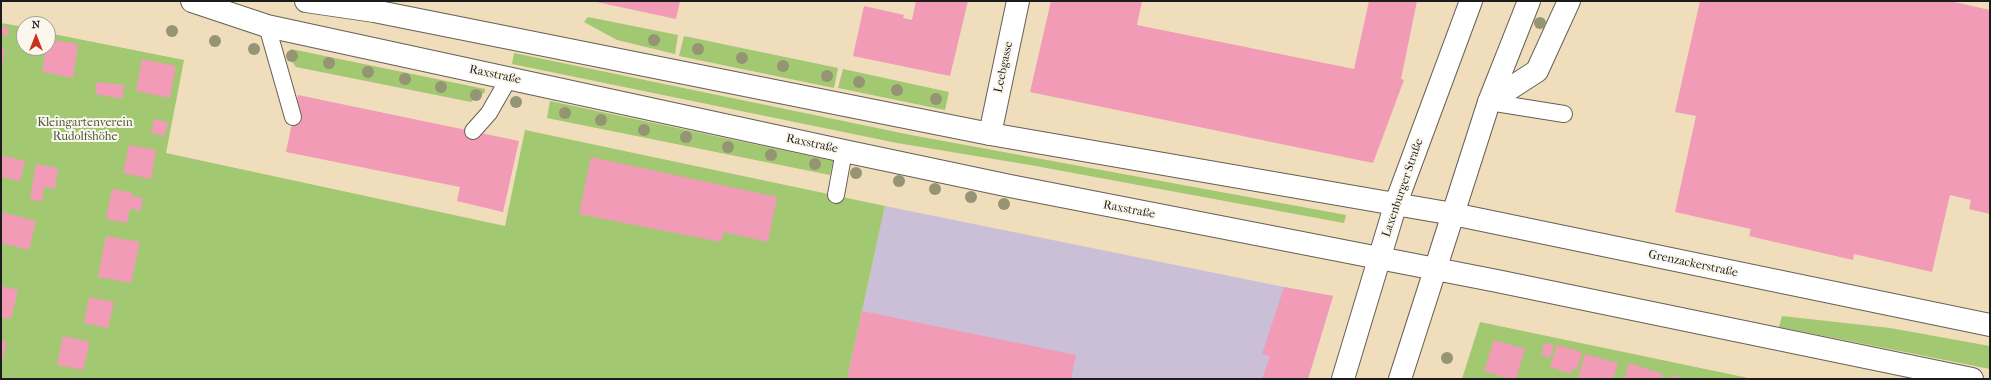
<!DOCTYPE html>
<meta charset="utf-8">
<style>
body{margin:0}
#map{position:relative;width:1991px;height:380px;overflow:hidden;background:#efddbb;font-family:"IM FELL French Canon",serif}
canvas{display:block}
.frame{position:absolute;inset:0;border:2px solid #1c1c1c;pointer-events:none}
.north{position:absolute;left:16px;top:16px;width:40px;height:40px;box-sizing:border-box;background:#fbf7ec;border:1px solid #a29f99;border-radius:50%;rotate:0deg;font-size:11px;font-weight:700;line-height:16px;text-align:center;color:#1c1c1c}
.north::after{content:'';display:block;margin:auto;width:14px;height:18px;background:#c8321e;clip-path:polygon(50% 0,100% 100%,50% 72%,0 100%)}
</style>
<div id="map">
<canvas width="1991" height="380"></canvas>
<div class="frame"></div>
<div class="north">N</div>
</div>
<script>
const ctx = document.querySelector('canvas').getContext('2d');
ctx.lineJoin = 'round';
function fillPath(path, color) { ctx.fillStyle = color; ctx.fill(path, 'evenodd'); }
const toPath = rows => new Path2D(rows.map(r => 'M' + r).join(''));
function strokePath(path, color, width, dash) { ctx.strokeStyle = color; ctx.lineWidth = width; ctx.lineCap = dash ? 'butt' : 'round'; ctx.setLineDash(dash || []); ctx.stroke(path); }
function drawText(font, color, halo, rows, align = 'center') {
  ctx.font = font + ' "IM FELL French Canon",serif'; ctx.lineWidth = 4; ctx.setLineDash([]); ctx.textBaseline = 'middle'; ctx.strokeStyle = halo; ctx.fillStyle = color; for (const [text, x, y, turn = 0] of rows) {
    ctx.save(); ctx.translate(x, y); ctx.rotate((+turn || 0) * Math.PI / 180); ctx.textAlign = isNaN(turn) ? turn : align; if (halo) ctx.strokeText(text, 0, 0); ctx.fillText(text, 0, 0); ctx.restore();
  }
}
const industrial = toPath([
 [885,206,1284,287,1333,296,1308,379,847,379]
]);
const green = toPath([
 [588,17,678,35,675,54,617,40,584,22],
 [1,23,24,27,24,48,48,48,48,33,184,60,166,153,505,226,525,130,885,206,847,379,1,379],
 [684,36,838,68,834,88,679,56],
 [291,49,485,89,485,92,471,102,296,67,288,57,287,53],
 [514,53,911,135,1346,215,1344,223,1030,165,897,143,512,64],
 [843,69,949,92,945,110,838,88],
 [550,101,833,161,830,175,547,118],
 [1782,316,1890,328,1990,346,1990,369,1779,327],
 [1480,322,1753,379,1462,379]
]);
const building = toPath([
 [592,1,680,1,676,19],
 [916,1,968,1,950,76,853,56,864,6,904,15,903,18,912,20],
 [1051,1,1142,1,1137,25,1354,69,1369,1,1417,1,1401,79,1404,80,1373,163,1030,92],
 [1700,1,1950,1,1990,10,1990,214,1969,209,1971,200,1950,195,1932,272,1854,254,1853,260,1749,236,1751,229,1675,212,1696,116,1675,112],
 [1,26,9,28,7,36,1,35],
 [48,39,78,44,73,78,42,72,46,48,48,48],
 [1,49,5,49,2,69,1,69],
 [142,59,176,66,170,98,136,91],
 [97,82,125,85,122,99,95,94],
 [298,95,519,141,503,212,457,201,460,187,286,152],
 [154,119,168,122,165,136,151,133],
 [129,145,156,150,151,179,123,173],
 [1,155,25,161,20,181,1,177],
 [591,157,777,197,768,242,724,232,721,242,579,214],
 [36,164,58,168,55,189,44,187,42,202,30,199],
 [112,189,133,193,132,196,143,198,141,211,130,208,127,223,106,219],
 [1,212,36,221,29,250,1,243],
 [106,236,140,242,131,283,98,277],
 [1,286,18,290,11,319,1,317],
 [1284,287,1333,296,1308,379,1262,379,1270,356,1262,354],
 [89,297,114,302,108,328,84,323],
 [862,311,1076,355,1071,379,847,379],
 [63,336,90,342,83,370,57,365],
 [1494,340,1525,349,1516,379,1509,379,1484,371],
 [1,341,7,342,3,360,1,359],
 [1544,343,1554,345,1550,358,1541,355],
 [1557,345,1582,352,1577,370,1572,369,1571,374,1550,367],
 [1585,354,1618,363,1613,379,1578,379],
 [1629,363,1663,374,1662,379,1624,379],
 [1672,375,1686,379,1671,379]
]);
const service = toPath([
 [267,26,293,117],
 [1489,102,1564,114],
 [473,131,489,113,509,78],
 [836,195,844,151]
]);
const minor = toPath([
 [1489,102,1537,71,1569,1],
 [990,134,1018,1]
]);
const primary = toPath([
 [192,1,267,26,844,151,1010,186,1497,281,1972,379],
 [306,1,374,11,990,134,1453,214,1990,325],
 [1343,379,1396,203,1471,1],
 [1400,379,1489,102,1529,1]
]);
const trees = [
 [1540,23],
 [172,31],
 [654,40],
 [215,41],
 [254,49],
 [698,49],
 [292,56],
 [742,58],
 [329,63],
 [783,66],
 [368,72],
 [827,76],
 [405,79],
 [859,82],
 [441,87],
 [897,90],
 [476,95],
 [936,99],
 [516,102],
 [565,113],
 [601,120],
 [644,130],
 [686,137],
 [728,147],
 [771,155],
 [815,164],
 [856,173],
 [899,181],
 [935,189],
 [971,197],
 [1004,204],
 [1447,358]
];
const streetNames = [
 ["Leebgasse",1004,67,-78],
 ["Raxstraße",495,75,12],
 ["Raxstraße",812,144,12],
 ["Laxenburger Straße",1403,188,-71],
 ["Raxstraße",1129,210,11],
 ["Grenzackerstraße",1693,264,12]
];
const parkNames = [
 ["Kleingartenverein",85,123],
 ["Rudolfshöhe",85,137]
];
fillPath(industrial, '#cabfd6');
fillPath(green, '#a2c872');
fillPath(building, '#f19bb7');
strokePath(service, '#666054', 18);
strokePath(minor, '#666054', 24);
strokePath(primary, '#666054', 24);
strokePath(service, '#fff', 16);
strokePath(minor, '#fff', 22);
strokePath(primary, '#fff', 22);
ctx.fillStyle = '#959474';
for (const [x, y] of trees) { ctx.beginPath(); ctx.arc(x, y, 6, 0, 2 * Math.PI); ctx.fill(); }
drawText('12px', '#1c1c1c', '#fbf7ec', streetNames);
drawText('12px', '#4b583a', '#fbf7ec', parkNames);
</script>
